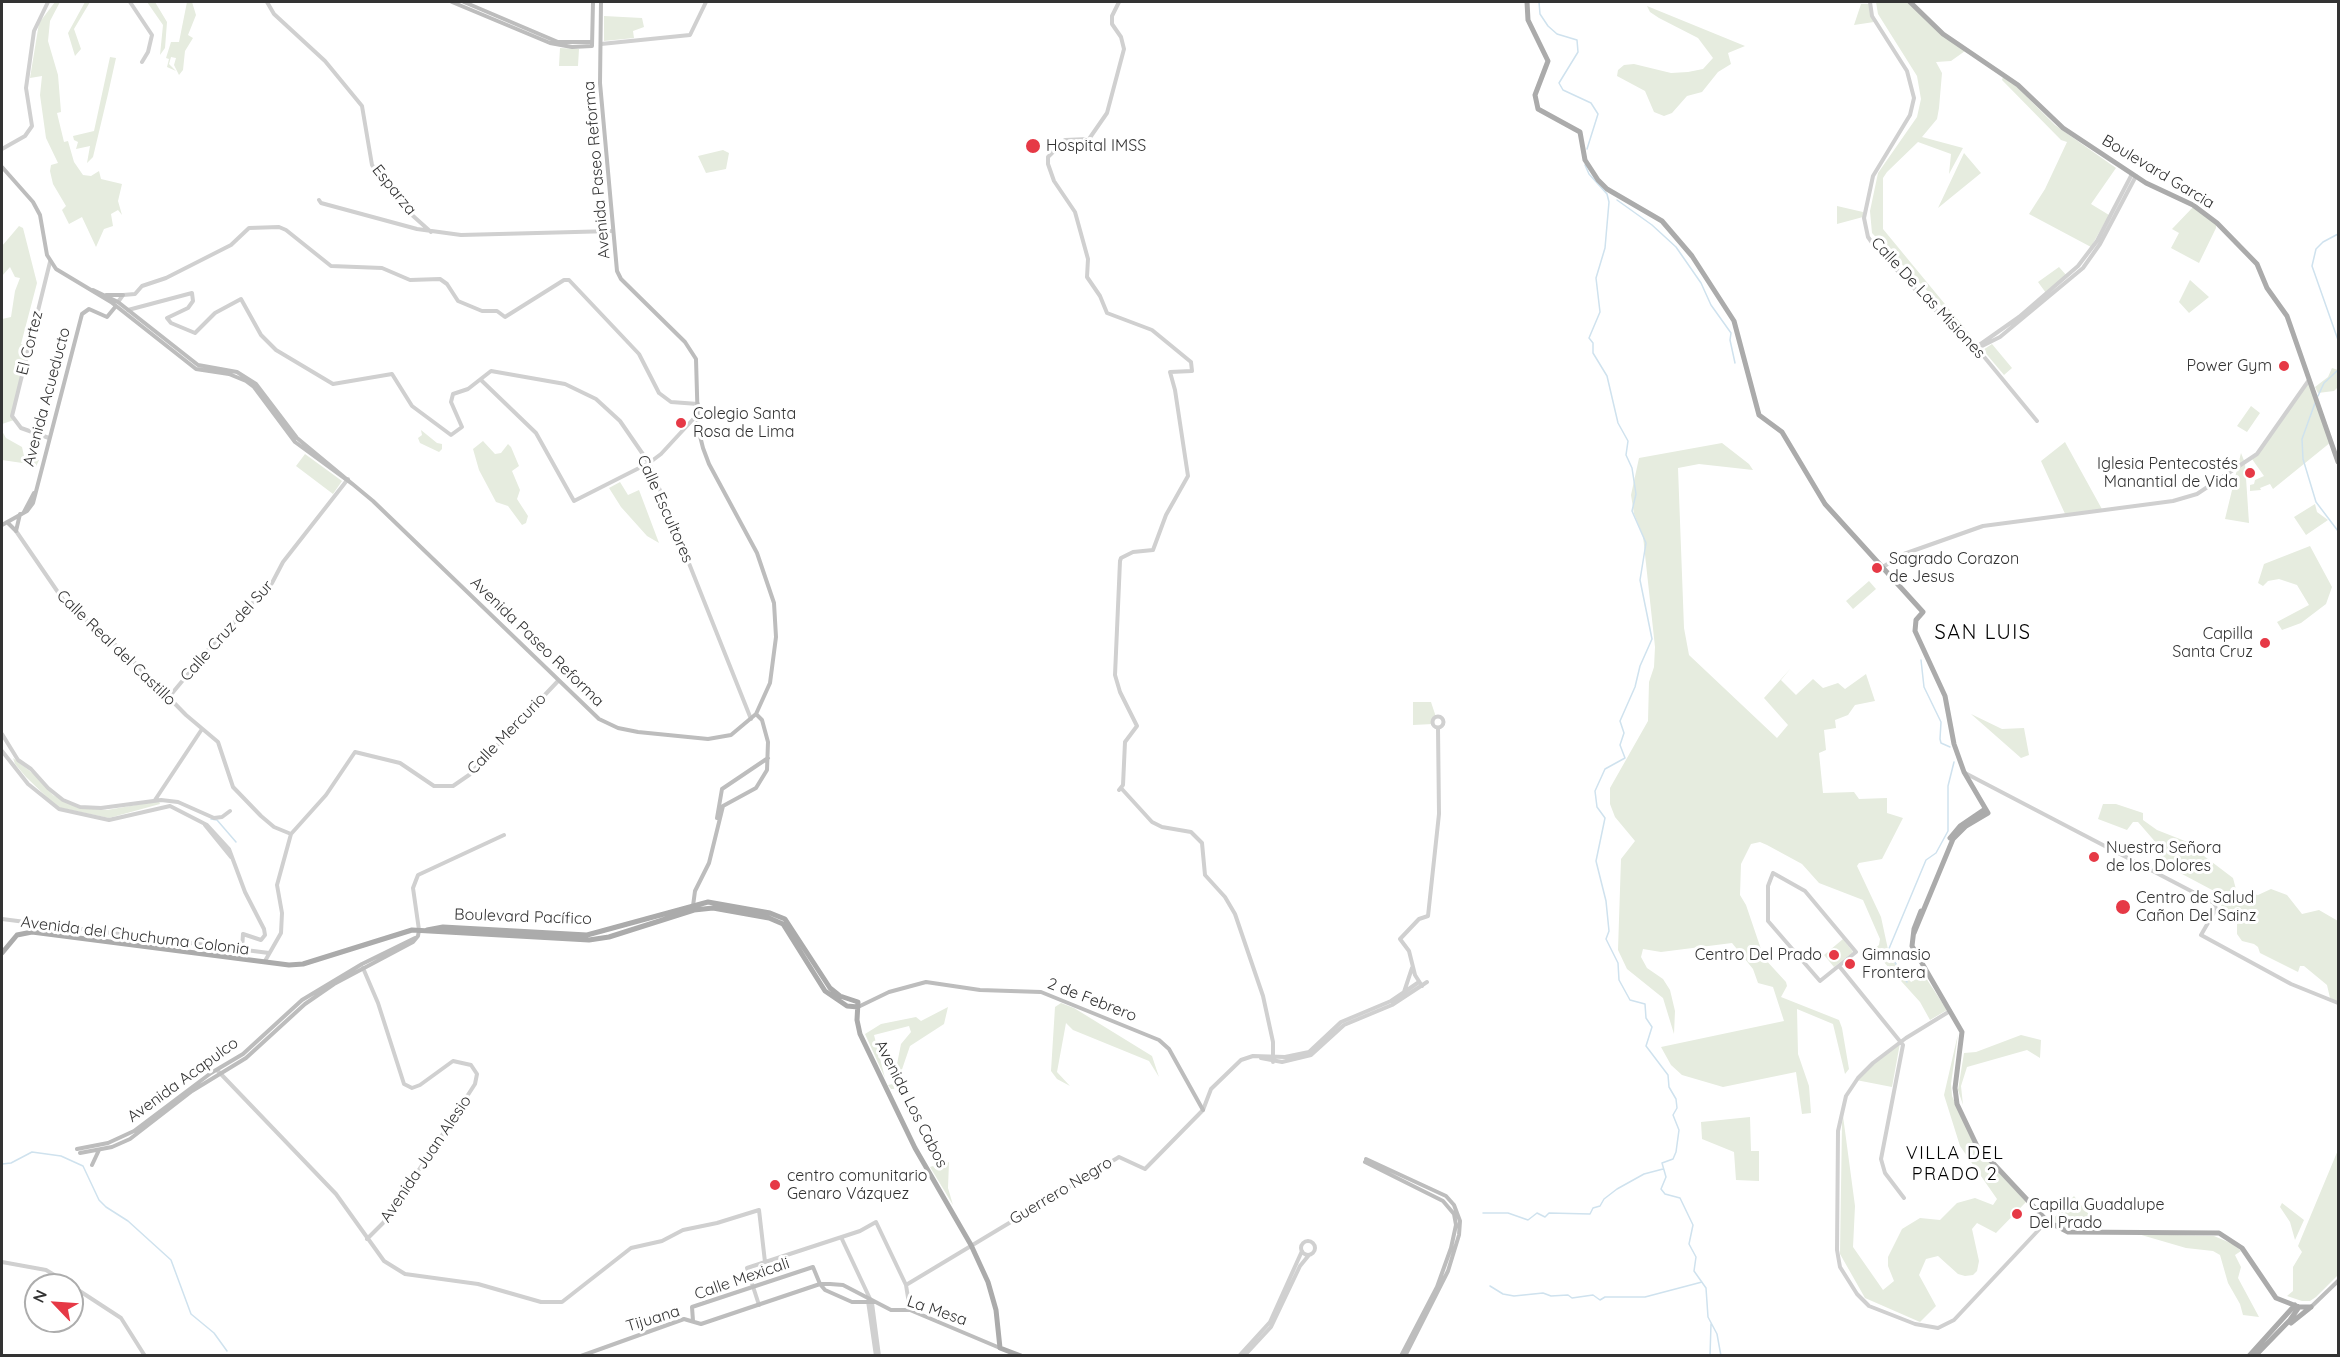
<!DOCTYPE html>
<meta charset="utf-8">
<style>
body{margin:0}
#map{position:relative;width:2340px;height:1357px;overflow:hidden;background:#fff;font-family:Quicksand,sans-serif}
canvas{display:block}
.frame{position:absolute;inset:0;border:3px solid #333;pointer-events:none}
.north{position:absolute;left:24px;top:1273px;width:60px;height:60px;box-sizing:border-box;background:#fff;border:2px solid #adadad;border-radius:50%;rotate:295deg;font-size:16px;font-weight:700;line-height:24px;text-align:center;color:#333}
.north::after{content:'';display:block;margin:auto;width:21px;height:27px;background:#e63946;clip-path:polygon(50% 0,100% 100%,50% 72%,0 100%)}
</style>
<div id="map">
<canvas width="2340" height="1357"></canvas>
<div class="frame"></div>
<div class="north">N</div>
</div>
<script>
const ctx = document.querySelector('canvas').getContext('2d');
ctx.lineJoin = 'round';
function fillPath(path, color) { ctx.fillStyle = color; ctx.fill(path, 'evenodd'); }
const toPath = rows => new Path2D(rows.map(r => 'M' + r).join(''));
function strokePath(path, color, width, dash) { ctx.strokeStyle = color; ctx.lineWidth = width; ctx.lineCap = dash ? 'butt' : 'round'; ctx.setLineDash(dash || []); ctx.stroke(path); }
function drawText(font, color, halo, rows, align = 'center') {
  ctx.font = font + ' Quicksand,sans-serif'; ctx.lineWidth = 6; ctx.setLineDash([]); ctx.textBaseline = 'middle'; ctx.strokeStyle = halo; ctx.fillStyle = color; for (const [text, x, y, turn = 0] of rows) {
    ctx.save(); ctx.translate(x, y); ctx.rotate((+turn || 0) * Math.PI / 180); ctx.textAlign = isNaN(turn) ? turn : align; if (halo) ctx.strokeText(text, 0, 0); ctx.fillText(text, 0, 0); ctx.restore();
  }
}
const green = toPath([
 [55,2,60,2,50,21,48,41,58,75,61,112,57,113,64,142,68,141,74,162,83,175,91,176,99,171,101,179,122,184,118,201,122,215,118,210,111,214,113,226,104,229,96,247,82,217,69,224,62,210,66,206,53,184,50,171,51,165,58,163,46,138,40,95,42,76,30,78,39,23],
 [85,2,90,2,74,29,81,49,75,56,68,33],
 [147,2,155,2,167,22,165,48,160,55,163,25],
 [187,2,192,2,196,15,188,35,193,38,185,51,183,70,179,75,174,65,176,58,171,57,169,64,176,71,167,67,169,59,166,58,171,42,179,42],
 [1876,2,1907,2,1942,35,1965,51,1951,61,1936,62,1942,73,1939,108,1937,119,1922,137,1963,148,1949,174,1951,154,1918,142,1887,172,1883,178,1883,229,1977,343,1872,233,1870,211,1878,173,1917,117,1921,99,1917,76,1878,14],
 [1861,4,1870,4,1874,22,1854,25],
 [1647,6,1745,46,1728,53,1731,64,1718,72,1702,92,1687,96,1672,113,1664,116,1654,112,1645,91,1617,76,1618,70,1624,65,1634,64,1671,73,1688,72,1703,69,1713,58,1698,38,1659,18,1650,12],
 [604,16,642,18,644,27,633,31,634,38,604,41],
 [560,48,579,49,578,66,559,66],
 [110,57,116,58,108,94,93,157,87,163,90,146,76,149,78,142,74,140,73,136,94,131],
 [2003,77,2017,87,2055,125,2116,168,2091,204,2109,215,2091,247,2029,214,2045,189,2067,142,2061,140,2002,80],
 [723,150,729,153,726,169,706,173,698,156],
 [1964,153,1981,173,1938,208],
 [2195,205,2216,221,2216,228,2199,263,2171,248,2179,233,2172,229],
 [1837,206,1863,212,1863,217,1837,224],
 [19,226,23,228,37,283,21,344,30,347,13,416,14,420,2,424,2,319,11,317,15,291,20,278,15,277,10,267,2,276,2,246],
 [2059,267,2067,276,2046,293,2038,282],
 [2190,280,2209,297,2189,313,2179,302],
 [1992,344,2012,368,2004,375,1983,350],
 [2332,368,2338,370,2338,387,2334,391,2318,393,2315,387,2328,377],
 [2309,380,2331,442,2273,489,2270,484,2260,488,2261,490,2250,491,2250,485,2254,484,2255,480,2264,476,2252,459],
 [2251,406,2260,413,2247,432,2237,426],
 [421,430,437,443,442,444,442,449,439,452,420,443,418,438,422,435],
 [2,431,6,438,22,447,24,456,39,460,35,469,29,464,2,460],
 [483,441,495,454,501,453,508,444,511,447,519,466,512,471,520,490,517,499,528,516,526,523,522,525,508,506,496,502,479,470,473,449],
 [2065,442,2103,511,2066,516,2041,461],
 [1722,443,1749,464,1753,470,1699,464,1678,468,1684,628,1689,655,1777,738,1788,725,1764,698,1791,668,1781,680,1796,695,1813,679,1823,688,1838,683,1845,689,1866,674,1875,701,1855,705,1848,715,1835,720,1836,728,1824,730,1826,750,1819,753,1823,793,1854,792,1859,799,1887,798,1887,813,1903,818,1882,859,1859,863,1857,866,1881,917,1889,954,1911,982,1924,975,1947,1010,1930,1020,1920,1002,1873,950,1879,945,1880,939,1863,900,1819,883,1802,864,1767,845,1760,842,1751,844,1741,864,1740,895,1746,905,1764,958,1786,982,1787,986,1781,997,1839,1020,1842,1028,1849,1069,1845,1074,1833,1024,1797,1009,1798,1054,1809,1086,1811,1113,1802,1114,1796,1072,1723,1087,1682,1075,1671,1065,1661,1047,1784,1021,1773,987,1758,983,1753,969,1732,943,1661,952,1643,949,1641,957,1647,968,1663,979,1670,990,1675,1011,1674,1034,1663,998,1627,969,1618,950,1621,859,1635,841,1615,817,1610,804,1610,788,1648,721,1649,682,1654,667,1655,647,1643,536,1634,514,1631,495,1639,458],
 [2241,453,2245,463,2249,523,2225,519],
 [305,454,342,481,333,494,296,466],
 [620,482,628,495,639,490,659,543,647,536,621,507,609,488],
 [2315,504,2317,512,2328,520,2306,535,2294,517],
 [2310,546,2332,587,2326,604,2301,623,2282,630,2277,622,2309,605,2297,585,2279,579,2268,581,2263,586,2258,583,2264,564],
 [1869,581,1876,589,1853,609,1846,601],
 [1413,702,1431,702,1436,717,1433,724,1413,725],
 [1971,714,2002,729,2024,728,2029,755,2021,758],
 [13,758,35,775,53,795,79,808,107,810,159,801,160,804,109,818,57,807,26,777,15,764],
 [2103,804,2116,804,2143,813,2143,820,2157,830,2195,845,2204,856,2233,878,2238,897,2247,893,2258,895,2271,889,2287,895,2302,914,2319,910,2338,921,2338,1003,2330,998,2327,985,2304,966,2300,966,2298,972,2260,953,2258,947,2254,944,2242,941,2237,934,2237,921,2222,907,2214,891,2167,866,2159,857,2158,845,2138,822,2133,822,2127,830,2098,819],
 [1843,939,1853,952,1834,967,1824,955],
 [1061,1003,1074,1008,1152,1056,1159,1077,1149,1061,1073,1030,1066,1023,1057,1072,1070,1086,1057,1079,1051,1071,1055,1007],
 [948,1007,944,1024,910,1046,897,1084,894,1089,891,1089,888,1085,893,1084,901,1044,911,1032,909,1026,874,1035,885,1078,865,1034,881,1024,916,1017,921,1021],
 [1958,1034,1951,1084,1952,1096,1975,1147,2026,1202,1996,1233,1977,1223,1972,1229,1979,1261,1977,1271,1973,1275,1965,1276,1958,1274,1938,1256,1926,1259,1919,1275,1936,1306,1920,1322,1865,1298,1840,1254,1842,1123,1843,1116,1855,1206,1853,1247,1883,1290,1894,1281,1888,1266,1888,1257,1902,1229,1920,1218,1940,1220,1957,1203,1975,1198,1993,1205,1997,1199,1960,1146,1944,1095],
 [2021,1035,2041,1040,2040,1058,2027,1050,1967,1067,1961,1086,1963,1105,1958,1090,1964,1053,1976,1052],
 [1900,1043,1892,1087,1856,1080,1874,1064],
 [1750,1117,1751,1151,1759,1151,1759,1181,1736,1180,1734,1152,1702,1139,1701,1122],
 [2338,1150,2338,1275,2316,1297,2310,1301,2302,1301,2287,1296,2293,1291,2293,1267,2302,1252,2298,1246],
 [949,1162,948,1188,953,1205,930,1167,933,1166,936,1169],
 [2074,1196,2086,1211,2102,1228,2065,1227,2052,1220],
 [2282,1203,2304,1220,2295,1240,2290,1222,2280,1207],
 [2138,1234,2214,1236,2233,1244,2241,1251,2235,1255,2241,1267,2238,1278,2259,1317,2243,1315,2240,1304,2228,1283,2220,1255,2213,1251,2186,1248]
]);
const stream = toPath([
 [1539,2,1540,14,1548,26,1557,34,1577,40,1578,52,1559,83,1563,90,1591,103,1598,114,1587,149],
 [1585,165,1589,174,1607,194,1609,202,1605,248,1596,278,1600,312,1589,338,1593,343,1593,353,1607,376,1618,423,1628,441,1626,455,1632,468,1636,494,1632,511,1646,543,1640,580,1652,639,1640,666,1635,687,1620,721,1624,733,1620,745,1625,758,1605,769,1595,791,1597,807,1605,818,1596,861,1606,901,1609,931,1606,939,1618,963,1619,980,1630,1000,1645,1004,1646,1018,1652,1027,1646,1046,1668,1075,1669,1087,1676,1099,1677,1108,1673,1115,1679,1130,1676,1152,1673,1159,1662,1163,1666,1177,1661,1189,1665,1194,1680,1198,1693,1225,1689,1244,1696,1257,1694,1271,1706,1288,1708,1317,1717,1334,1721,1356],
 [1617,200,1652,225,1676,247,1701,283,1711,305,1731,333,1730,340,1735,363],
 [2338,234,2323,242,2316,249,2312,266,2338,340],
 [2318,396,2324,383,2338,370],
 [2315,403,2302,439,2303,459,2316,502,2338,531],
 [1921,660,1924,687,1941,722,1940,739,1941,743,1950,747],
 [211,819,217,820,236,842],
 [1907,982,1888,951,1926,860,1936,853,1948,831,1948,786,1954,762],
 [2,1164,11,1163,32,1152,61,1156,83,1166,99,1200,106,1207,128,1221,171,1260,191,1314,214,1333,227,1351],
 [1483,1213,1508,1213,1528,1220,1537,1213,1545,1217,1549,1213,1590,1214,1593,1208,1600,1206,1604,1199,1617,1189,1644,1174,1663,1169],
 [1490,1286,1503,1294,1514,1296,1543,1293,1551,1296,1568,1295,1572,1298,1593,1295,1600,1300,1605,1297,1645,1297,1702,1282],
 [1710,1356,1711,1324]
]);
const tertiary = toPath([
 [130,2,152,35,148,52,142,62],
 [267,2,274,14,325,61,362,106,372,165,412,215,431,232],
 [1119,2,1112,16,1112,24,1121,37,1124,49,1107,113,1089,139,1065,140,1048,157,1048,164,1054,181,1075,212,1088,259,1087,277,1100,296,1107,313,1152,330,1191,362,1192,371,1170,372,1175,390,1188,476,1166,515,1153,550,1133,552,1121,558,1120,561,1115,675,1120,692,1137,726,1125,742,1123,785,1119,790],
 [1870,2,1872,16,1907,71,1914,98,1910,115,1873,176,1864,218,1868,237,1875,247,1931,306,1976,347,2037,421],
 [601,44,690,35,706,2],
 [2,149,25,136,32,126,26,88,34,31,48,2],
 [319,200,321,203,417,229,461,235,613,231],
 [118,302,123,295,135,294,142,286,166,278,231,245,249,228,279,227,286,230,331,266,382,268,410,280,440,279,447,284,458,301,482,311,497,311,505,317,564,280,569,280,639,354,659,393,671,402,698,404],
 [128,310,192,293,193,301,188,308,167,318,171,323,195,333,215,313,241,299,261,335,276,350,333,384,392,374,412,406,451,435,462,427,451,402,453,394,468,389,491,371,565,384,596,399,620,421,649,463,751,719],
 [1975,348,2019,317,2078,266,2097,241,2132,174],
 [1974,350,2000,337,2083,268,2100,244,2136,176],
 [481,380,536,433,574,501,649,463,661,454,697,415],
 [49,438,21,428,12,416,50,262],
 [16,531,64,601,126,654,186,715,218,742,233,787,261,816,274,827,291,834],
 [1883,567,1901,555,1983,526,2173,501,2197,494,2257,454,2309,380],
 [169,697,213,644,272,583,283,562,348,479],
 '1432.5 722a5.5 5.5 0 1 1 11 0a5.5 5.5 0 1 1-11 0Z',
 [2,734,18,760,31,769,48,788,63,800,80,807,101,808,161,800,178,802,214,818,222,817,230,811],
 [2,751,28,784,59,809,109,820,170,806,207,825,229,849,245,892,264,929,265,935,261,940,243,934,242,949],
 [1965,773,2214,903,2216,909,2201,935,2291,984,2338,1003],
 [1121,788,1152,822,1162,827,1191,832,1202,843,1205,875,1225,897,1235,914,1263,996,1273,1042,1273,1062],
 [155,800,202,729],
 [205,825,231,857],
 [1773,873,1805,891,1856,952,1820,981,1768,921,1768,886,1773,873],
 [2,919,269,953],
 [419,930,413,888,418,875,504,835],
 [265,961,281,933,282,913,277,885,291,834,326,795,355,752,400,763,434,786,453,786,469,775,558,681],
 [1839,966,1903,1045,1881,1159,1885,1173,1904,1198],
 [363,968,378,1003,404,1084,412,1088,420,1085,453,1061,471,1065,477,1074,475,1084,435,1146,383,1223,367,1239],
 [1422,986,1415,975,1409,951,1400,939,1419,919,1428,916,1439,814,1438,728],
 [1404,992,1412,968],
 [1950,1011,1906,1038,1873,1063,1858,1078,1846,1096,1838,1131,1837,1250,1840,1267,1857,1294,1869,1306,1915,1324,1938,1328,1954,1320,2047,1221],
 [1261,1058,1282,1062,1311,1055,1344,1025,1392,1005,1427,982],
 [217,1070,336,1194,384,1261,405,1274,478,1284,541,1302,562,1302,631,1248,662,1241,683,1230,717,1223,759,1210,765,1262],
 [841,1237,872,1303,879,1356],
 '1301 1248a7 7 0 1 1 14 0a7 7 0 1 1-14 0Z',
 [2,1262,46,1270,71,1285],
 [906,1285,1119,1157,1145,1169,1203,1110,1211,1089,1241,1060,1253,1056,1285,1057,1309,1052,1341,1022,1391,1001,1419,982],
 [72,1286,121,1318,145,1356],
 [868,1301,876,1356],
 [759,1305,747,1268,860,1231,876,1222,906,1285,910,1310],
 [1239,1356,1270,1322,1302,1251],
 [1244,1356,1271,1327,1300,1266,1309,1255]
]);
const secondary = toPath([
 [452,2,550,43,572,47,592,46,593,2],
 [464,2,558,42,592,42],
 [2,167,33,202,40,215,47,255,56,269,111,302,196,369,229,374,246,381,254,387,295,442,355,486],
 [93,290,118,302,198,365,237,372,256,384,297,438,373,501,599,719,618,728,638,732,708,739,731,735,756,714,770,683,776,637,774,603,757,553,709,464,703,448,698,428,696,359,685,342,621,279,617,271,600,83,601,2],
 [106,295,123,295],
 [24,512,34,493],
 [7,522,16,531],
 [2,525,27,511,33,503,82,314,89,309,107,317,116,306],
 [16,531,20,514],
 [717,818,722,789,768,758],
 [693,906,695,891,709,863,723,806,756,788,767,770,768,742,762,720,756,714],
 [858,1007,889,992,926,982,980,990,1041,992,1159,1040,1169,1049,1203,1110],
 [77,1149,108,1143,134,1131,211,1073,243,1054,302,1000,362,964,415,938],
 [80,1153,112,1147,130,1139,192,1091,246,1058,305,1004,334,984,413,942,418,936,419,930],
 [1366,1159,1446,1196,1454,1205,1460,1221,1459,1235,1448,1271,1405,1356],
 [1365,1162,1443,1201,1454,1214,1456,1225,1451,1248,1437,1287,1401,1356],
 [92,1165,99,1150],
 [2311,1307,2338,1281],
 [693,1321,692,1307,813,1267,820,1284,825,1290,852,1302,874,1302],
 [581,1356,684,1319,701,1324,820,1284,830,1284,843,1285,891,1310,910,1310,1000,1348]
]);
const primary = toPath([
 [1527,2,1528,20,1548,61,1535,95,1538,109,1580,132,1585,160,1598,180,1607,189,1662,221,1692,256,1734,321,1759,415,1782,432,1825,504,1923,612,1916,620,1915,631,1945,696,1954,744,1964,772,1988,813,1966,826,1953,839,1914,933],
 [1910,2,1943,34,2018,85,2063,128,2146,183,2193,205,2217,223,2257,264,2267,288,2287,316,2338,462],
 [1950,838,1960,826,1985,809],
 [1921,911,1914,929,1912,946,1962,1032,1955,1088,1957,1104,1977,1146,2047,1221,2068,1232,2219,1233,2242,1248,2276,1298,2299,1307,2311,1307],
 [427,930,443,927,587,935,708,902,770,913,785,919,830,988,840,996,858,1002,857,1020,860,1034,915,1148,971,1245,988,1282,996,1310,1000,1348,1021,1356],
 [2,953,17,935,32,932,289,965,303,964,412,930,589,940,609,937,694,910,713,908,769,918,783,924,825,991,847,1006,858,1007],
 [2291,1323,2311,1307],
 [2249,1356,2295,1305],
 [2255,1356,2290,1320,2299,1307]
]);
const markers = [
 [1033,146,8,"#e63946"],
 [2284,366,6,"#e63946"],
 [681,423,6,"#e63946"],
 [2250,473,6,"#e63946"],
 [1877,568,6,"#e63946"],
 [2265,643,6,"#e63946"],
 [2094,857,6,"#e63946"],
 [2123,907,8,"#e63946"],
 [1834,955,6,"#e63946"],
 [1850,964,6,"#e63946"],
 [775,1185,6,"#e63946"],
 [2017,1214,6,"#e63946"]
];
const poiNames = [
 ["Hospital IMSS",1046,146],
 ["Power Gym",2272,366,"right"],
 ["Colegio Santa",693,414],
 ["Rosa de Lima",693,432],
 ["Iglesia Pentecostés",2238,464,"right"],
 ["Manantial de Vida",2238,482,"right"],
 ["Sagrado Corazon",1889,559],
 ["de Jesus",1889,577],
 ["Capilla",2253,634,"right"],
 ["Santa Cruz",2253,652,"right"],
 ["Nuestra Señora",2106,848],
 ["de los Dolores",2106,866],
 ["Centro de Salud",2136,898],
 ["Cañon Del Sainz",2136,916],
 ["Centro Del Prado",1822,955,"right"],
 ["Gimnasio",1862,955],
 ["Frontera",1862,973],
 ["centro comunitario",787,1176],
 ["Genaro Vázquez",787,1194],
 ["Capilla Guadalupe",2029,1205],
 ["Del Prado",2029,1223]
];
const streetNames = [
 ["Avenida Paseo Reforma",597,170,-95],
 ["Boulevard Garcia",2158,172,31],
 ["Esparza",394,190,51],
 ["Calle De Las Misiones",1928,298,47],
 ["El Cortez",30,343,-76],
 ["Avenida Acueducto",47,397,-75],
 ["Calle Escultores",665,509,66],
 ["Calle Cruz del Sur",227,631,-48],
 ["Avenida Paseo Reforma",537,642,44],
 ["Calle Real del Castillo",116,648,44],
 ["Calle Mercurio",507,734,-46],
 ["Boulevard Pacífico",523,917,2],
 ["Avenida del Chuchuma Colonia",135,936,7],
 ["2 de Febrero",1092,1000,21],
 ["Avenida Acapulco",183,1080,-36],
 ["Avenida Los Cabos",911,1104,63],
 ["Avenida Juan Alesio",426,1159,-56],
 ["Guerrero Negro",1061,1191,-31],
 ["Calle Mexicali",742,1279,-19],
 ["La Mesa",937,1311,19],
 ["Tijuana",653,1319,-17]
];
const neighbourhoodNames = [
 ["VILLA DEL",1955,1154],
 ["PRADO 2",1955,1175]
];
const quarterNames = [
 ["SAN LUIS",1983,633]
];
fillPath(green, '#e6ecdf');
strokePath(stream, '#cfe2ee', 1.5);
strokePath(tertiary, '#d0d0d0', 4);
strokePath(secondary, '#bdbdbd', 4);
strokePath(primary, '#ababab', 5);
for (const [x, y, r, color] of markers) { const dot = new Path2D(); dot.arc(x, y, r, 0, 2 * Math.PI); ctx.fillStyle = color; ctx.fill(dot); strokePath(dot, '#fff', 2); }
drawText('16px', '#333', '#fff', poiNames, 'left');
drawText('16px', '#333', '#fff', streetNames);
ctx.letterSpacing = '1.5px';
drawText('18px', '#000', '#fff', neighbourhoodNames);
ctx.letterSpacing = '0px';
ctx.letterSpacing = '1.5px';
drawText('20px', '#000', '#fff', quarterNames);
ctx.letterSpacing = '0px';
</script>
